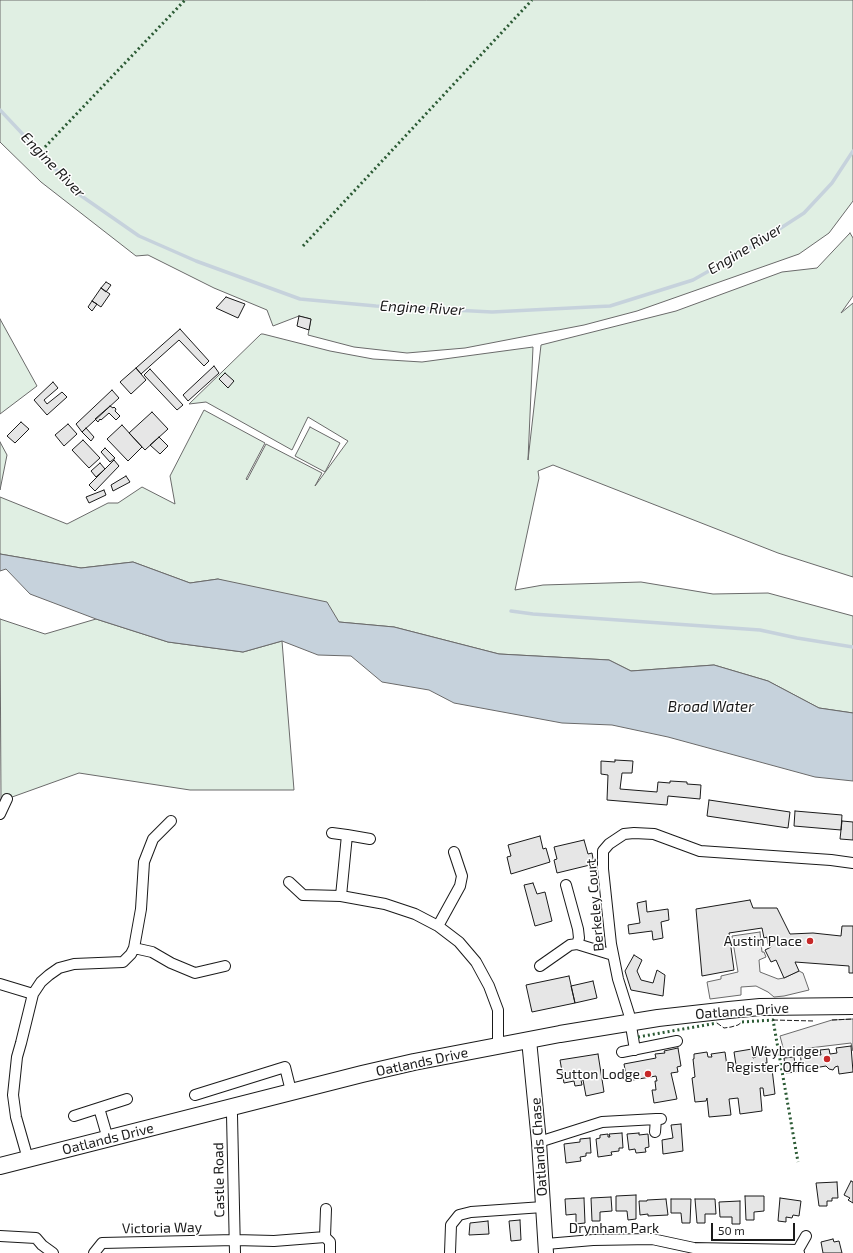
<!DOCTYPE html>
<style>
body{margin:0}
#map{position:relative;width:853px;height:1253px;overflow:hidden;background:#fff;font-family:"Exo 2",sans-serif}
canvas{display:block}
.scale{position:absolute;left:711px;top:1223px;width:84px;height:18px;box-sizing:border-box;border:2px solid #1a1a1a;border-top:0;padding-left:5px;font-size:12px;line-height:14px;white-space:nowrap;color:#1a1a1a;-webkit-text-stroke:3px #fff;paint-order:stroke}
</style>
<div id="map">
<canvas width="853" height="1253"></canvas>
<div class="scale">50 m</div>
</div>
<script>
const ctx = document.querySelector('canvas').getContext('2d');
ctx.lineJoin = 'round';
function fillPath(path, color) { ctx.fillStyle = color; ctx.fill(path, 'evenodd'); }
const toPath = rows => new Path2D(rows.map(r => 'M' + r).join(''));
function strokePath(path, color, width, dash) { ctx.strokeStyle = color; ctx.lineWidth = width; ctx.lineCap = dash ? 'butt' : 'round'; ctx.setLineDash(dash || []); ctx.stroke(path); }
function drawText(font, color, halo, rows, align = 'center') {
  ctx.font = font + ' "Exo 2",sans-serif'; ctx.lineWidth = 3; ctx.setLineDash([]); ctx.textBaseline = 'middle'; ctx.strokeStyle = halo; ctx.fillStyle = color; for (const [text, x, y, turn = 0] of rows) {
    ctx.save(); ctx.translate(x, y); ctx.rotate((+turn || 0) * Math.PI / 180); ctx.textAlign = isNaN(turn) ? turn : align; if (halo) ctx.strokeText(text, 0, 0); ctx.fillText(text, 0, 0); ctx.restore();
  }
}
const green = toPath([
 [0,0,853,0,853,201,829,233,799,254,637,311,584,325,465,348,407,353,354,347,308,335,311,319,299,316,273,326,267,310,214,288,148,255,136,256,41,182,0,142,0,0],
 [850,233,853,238,853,296,841,313,853,303,853,577,778,553,553,465,538,471,539,478,515,590,543,585,641,582,713,594,768,593,853,616,853,713,819,708,768,681,714,665,631,671,609,660,499,654,394,627,339,622,218,579,190,583,133,562,81,568,0,554,0,497,67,524,108,503,118,503,142,487,175,504,170,476,204,410,265,443,246,479,247,480,266,444,322,473,315,486,348,441,308,417,292,450,206,402,189,404,261,334,263,334,330,351,373,359,422,362,533,347,528,460,541,345,676,311,782,272,817,268,850,233],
 [0,319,37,386,0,414,0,319],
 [310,427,340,443,325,472,295,456,310,427],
 [0,442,7,455,0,490,0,442],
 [0,619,45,634,96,619,168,642,243,652,282,641,294,790,190,790,79,773,1,801,0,619]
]);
const parking = toPath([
 [760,932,762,952,764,952,766,957,759,960,760,972,778,979,784,978,799,971,803,973,809,990,784,996,774,997,768,992,756,986,741,987,741,995,710,999,707,982,721,979,721,976,738,972,732,936,760,932],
 [853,1019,853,1051,851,1043,784,1051,780,1036,832,1020,853,1019]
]);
const water = toPath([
 [0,554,81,568,133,562,190,583,218,579,327,602,339,622,394,627,499,654,609,660,631,671,714,665,768,681,819,708,853,713,853,781,815,777,668,737,612,725,562,723,454,703,429,690,382,682,351,656,318,655,282,641,243,652,168,642,96,619,30,594,6,569,0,571,0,554]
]);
const stream = toPath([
 [0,110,80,195,139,236,196,261,300,299,376,306,492,312,610,306,693,280,753,246,804,213,832,183,853,151],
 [511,611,533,614,760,630,797,638,853,647]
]);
const building = toPath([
 [106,282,111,285,106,292,101,288,106,282],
 [101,288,110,294,101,307,92,301,101,288],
 [226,297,245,304,238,318,216,308,226,297],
 [92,301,97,304,92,311,88,307,92,301],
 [299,316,311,319,309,330,297,326,299,316],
 [180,329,209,361,204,366,179,340,141,374,136,368,180,329],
 [214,366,219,373,188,401,183,395,214,366],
 [136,368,146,380,131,394,120,382,136,368],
 [150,369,183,405,177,410,144,375,150,369],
 [225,373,234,381,228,388,219,379,225,373],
 [53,382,58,388,44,400,47,404,62,392,67,397,47,415,34,400,53,382],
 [112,390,119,398,82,432,76,424,112,390],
 [110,406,113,408,114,407,116,409,115,411,120,416,116,420,109,413,101,420,100,419,98,422,95,419,110,406],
 [152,412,168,429,145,450,129,433,152,412],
 [21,422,29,429,15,443,7,436,21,422],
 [68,424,77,434,64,446,55,435,68,424],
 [122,425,142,447,128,461,107,439,122,425],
 [86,428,94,437,91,441,82,432,86,428],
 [159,437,168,446,160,454,150,445,159,437],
 [83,440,100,458,89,468,72,450,83,440],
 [105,448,115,458,110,462,101,452,105,448],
 [114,460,119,466,95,491,89,485,114,460],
 [100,463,105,469,96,477,91,471,100,463],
 [126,476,130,482,113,491,111,485,126,476],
 [104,490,106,495,89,503,86,497,104,490],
 [615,760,633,761,632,773,622,773,620,789,657,792,658,782,670,783,670,781,687,782,687,784,701,785,700,799,668,796,667,805,607,800,608,775,601,774,601,761,615,762,615,760],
 [709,800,790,812,788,828,707,816,709,800],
 [795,811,842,815,841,830,794,826,795,811],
 [842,821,853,822,853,840,840,839,842,821],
 [540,836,543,849,546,848,550,862,511,874,507,857,511,856,508,845,540,836],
 [584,840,588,854,592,853,594,864,557,873,554,860,557,859,554,847,584,840],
 [533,883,537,894,545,892,552,921,535,926,524,885,533,883],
 [750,900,753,908,777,908,790,934,813,933,841,936,842,926,853,926,853,973,849,973,849,966,795,962,799,971,784,978,776,960,771,962,765,950,771,947,770,943,768,944,767,937,764,938,762,928,729,933,734,970,702,976,696,909,750,900],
 [646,901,647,912,668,909,669,920,661,922,663,938,653,940,652,931,629,934,628,925,640,923,637,903,646,901],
 [634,955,642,960,637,971,641,980,653,983,657,970,665,975,663,996,631,990,625,971,634,955],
 [569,976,575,1003,532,1012,526,985,569,976],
 [593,981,597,998,575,1003,571,986,593,981],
 [851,1046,853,1072,839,1074,838,1066,835,1067,833,1070,829,1069,826,1066,814,1068,814,1069,802,1070,800,1051,812,1050,812,1055,821,1055,820,1050,829,1049,830,1054,837,1053,836,1048,851,1046],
 [766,1047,767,1063,765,1063,766,1070,772,1069,775,1094,764,1096,763,1088,760,1088,762,1111,740,1114,738,1098,729,1099,731,1115,709,1117,707,1098,706,1101,695,1102,692,1078,695,1077,693,1059,694,1059,694,1054,707,1052,708,1057,712,1057,711,1054,725,1052,727,1066,736,1065,734,1052,752,1049,753,1058,756,1057,755,1049,766,1047],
 [678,1048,681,1066,677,1067,678,1072,671,1073,677,1099,654,1103,652,1090,656,1090,655,1081,657,1081,656,1076,627,1081,624,1064,656,1058,655,1054,665,1053,664,1051,678,1048],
 [598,1054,604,1092,586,1096,583,1080,581,1080,582,1085,575,1086,574,1081,564,1083,560,1060,598,1054],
 [794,1057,796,1072,786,1073,784,1058,794,1057],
 [681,1124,683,1151,663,1154,662,1140,673,1138,671,1125,681,1124],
 [622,1133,623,1148,619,1148,619,1151,611,1152,612,1155,598,1157,596,1139,600,1138,600,1135,608,1134,608,1137,610,1137,609,1134,622,1133],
 [639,1133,639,1135,648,1134,649,1147,645,1148,646,1152,636,1153,635,1149,629,1150,627,1134,639,1133],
 [590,1138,591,1153,586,1153,586,1156,580,1157,581,1161,566,1163,564,1144,580,1142,580,1139,590,1138],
 [851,1181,853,1182,853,1203,848,1200,850,1198,844,1195,851,1181],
 [837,1182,838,1198,832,1198,832,1201,827,1201,827,1206,819,1206,816,1183,837,1182],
 [636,1195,636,1219,628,1220,627,1211,616,1211,616,1196,636,1195],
 [745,1196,764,1196,764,1211,754,1212,754,1220,746,1220,745,1196],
 [611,1197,612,1211,600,1212,600,1221,592,1221,591,1198,611,1197],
 [584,1198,585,1223,576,1224,576,1214,566,1215,565,1199,584,1198],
 [780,1198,801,1201,799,1216,793,1215,792,1218,786,1217,786,1222,778,1221,780,1198],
 [666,1199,668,1215,648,1216,648,1214,640,1215,639,1201,647,1201,647,1200,666,1199],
 [671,1199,691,1199,690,1223,682,1223,681,1213,671,1213,671,1199],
 [695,1199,715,1199,716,1214,705,1214,705,1223,697,1223,695,1199],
 [740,1201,740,1224,732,1224,732,1217,720,1217,719,1202,740,1201],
 [520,1220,521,1240,511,1241,509,1221,520,1220],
 [488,1221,489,1234,469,1235,470,1223,488,1221],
 [833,1239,834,1242,839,1241,842,1253,823,1253,821,1242,833,1239]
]);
const street = toPath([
 [0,814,7,799],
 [332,833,347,835,341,896,385,904,415,914,438,926,459,942,476,962,489,986,498,1010,498,1046],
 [347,835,370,839],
 [289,882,303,895,341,896],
 [566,885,578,929,579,938,577,944],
 [438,926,460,886,462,876,454,852],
 [134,948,152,952,171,963,195,973,225,966],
 [540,966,570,945,577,944,613,955],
 [0,984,33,994],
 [635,1050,629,1014,618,979,611,944,603,869,603,851,609,844,624,834,634,833,654,834,700,851,831,860,853,863],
 [622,1052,677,1041],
 [195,1095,285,1067,291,1091],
 [230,1107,232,1115,235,1253],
 [99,1108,108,1139],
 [74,1116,127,1099],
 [655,1132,656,1119,661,1119],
 [539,1142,602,1122,656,1119],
 [28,1159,16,1117,13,1095,17,1057,21,1043,33,994,41,982,49,975,59,968,74,964,123,962,131,954,134,948,141,909,144,862,153,839,171,821],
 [0,1236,36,1238,42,1245,53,1253],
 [325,1237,326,1209],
 [546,1244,593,1240,652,1239,694,1248,798,1250,799,1253],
 [798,1250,806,1236],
 [94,1253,102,1243,235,1240,274,1241,325,1237,330,1242,330,1253],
 [450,1253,451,1225,459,1215,471,1212,543,1207]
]);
const secondary = toPath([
 [529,1040,539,1142,546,1253]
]);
const primary = toPath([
 [0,1166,362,1074,414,1062,560,1034,658,1018,729,1010,760,1007,853,1006]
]);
const hedge = toPath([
 [45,147,185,0],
 [303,246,532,0],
 [742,1022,773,1020,798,1162],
 [638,1037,717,1023]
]);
const fence = toPath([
 [773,1020,814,1021],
 [832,1020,853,1019],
 [717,1023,724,1028,731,1027,738,1025,742,1022]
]);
const markers = [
 [810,941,4,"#c62828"],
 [827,1059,4,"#c62828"],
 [648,1074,4,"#c62828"]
];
const streetNames = [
 ["Berkeley Court",595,905,-95],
 ["Oatlands Drive",742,1011,-4],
 ["Oatlands Drive",422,1062,-12],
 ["Oatlands Drive",108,1139,-14],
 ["Oatlands Chase",539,1147,-94],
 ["Castle Road",219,1180,-91],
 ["Victoria Way",162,1228,-1],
 ["Drynham Park",614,1228]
];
const poiNames = [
 ["Austin Place",802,941],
 ["Weybridge",819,1051],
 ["Register Office",819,1067],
 ["Sutton Lodge",640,1074]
];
const waterNames = [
 ["Engine River",53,165,46],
 ["Engine River",745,249,-31],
 ["Engine River",422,308,3],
 ["Broad Water",711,707]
];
fillPath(green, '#e0efe3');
strokePath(green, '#6a6a6a', 1);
fillPath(parking, '#ededed');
strokePath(parking, '#6a6a6a', 1);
fillPath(water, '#c6d2dc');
strokePath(water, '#6a6a6a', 1);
strokePath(stream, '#c6d2dc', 3.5);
fillPath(building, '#e6e6e6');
strokePath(building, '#1a1a1a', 1);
strokePath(street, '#1a1a1a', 12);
strokePath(secondary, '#1a1a1a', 16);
strokePath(primary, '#1a1a1a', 18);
strokePath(street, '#fff', 10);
strokePath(secondary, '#fff', 14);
strokePath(primary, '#fff', 16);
strokePath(hedge, '#2b5a34', 3, [2, 3]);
strokePath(fence, '#1a1a1a', 1, [5, 2]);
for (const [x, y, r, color] of markers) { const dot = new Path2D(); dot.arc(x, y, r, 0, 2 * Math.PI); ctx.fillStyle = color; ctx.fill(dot); strokePath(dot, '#fff', 1.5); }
drawText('14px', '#1a1a1a', '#fff', streetNames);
drawText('14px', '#1a1a1a', '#fff', poiNames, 'right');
drawText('italic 15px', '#1a1a1a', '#fff', waterNames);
</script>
